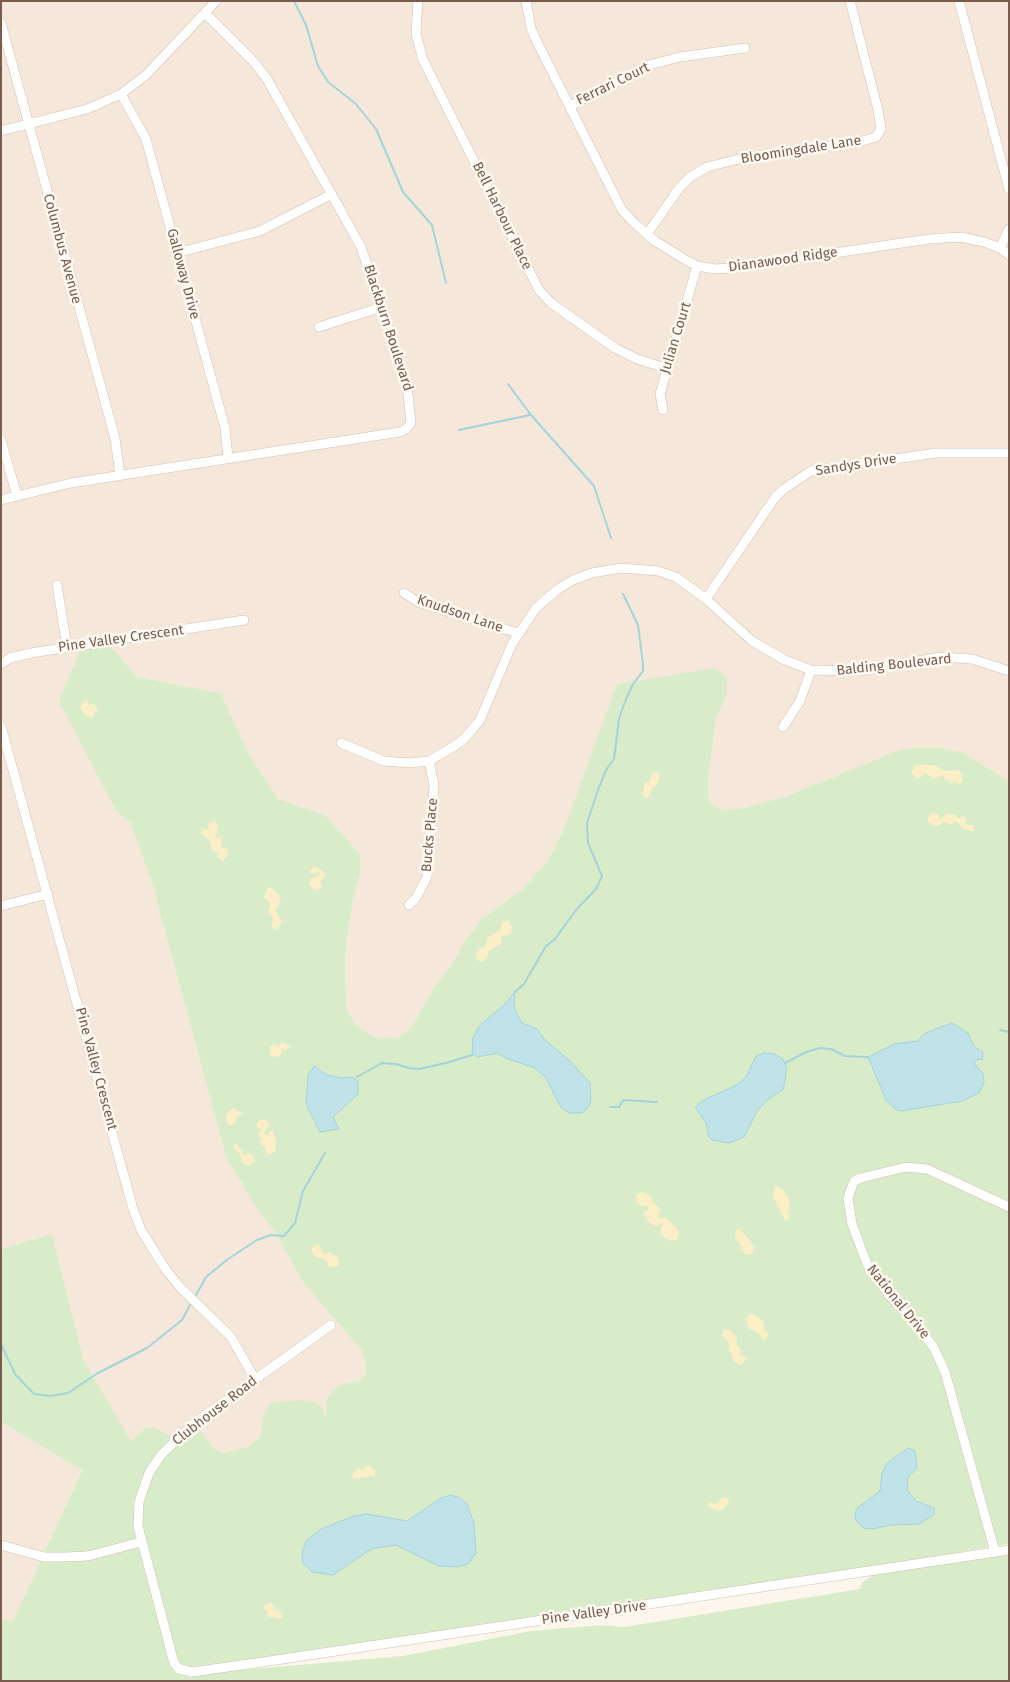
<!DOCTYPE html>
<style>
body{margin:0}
#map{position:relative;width:1010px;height:1682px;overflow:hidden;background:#fdf6ec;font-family:"Fira Sans",sans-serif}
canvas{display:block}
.frame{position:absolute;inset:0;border:2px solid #7a5c4d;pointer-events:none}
</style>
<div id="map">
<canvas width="1010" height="1682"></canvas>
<div class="frame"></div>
</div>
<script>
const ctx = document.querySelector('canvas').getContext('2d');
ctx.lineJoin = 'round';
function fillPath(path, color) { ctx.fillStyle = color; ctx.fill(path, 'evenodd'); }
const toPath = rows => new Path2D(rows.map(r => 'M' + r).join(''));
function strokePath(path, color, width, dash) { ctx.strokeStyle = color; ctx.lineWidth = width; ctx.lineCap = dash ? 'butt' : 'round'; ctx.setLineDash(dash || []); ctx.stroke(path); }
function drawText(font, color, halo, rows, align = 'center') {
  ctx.font = font + ' "Fira Sans",sans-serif'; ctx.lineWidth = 5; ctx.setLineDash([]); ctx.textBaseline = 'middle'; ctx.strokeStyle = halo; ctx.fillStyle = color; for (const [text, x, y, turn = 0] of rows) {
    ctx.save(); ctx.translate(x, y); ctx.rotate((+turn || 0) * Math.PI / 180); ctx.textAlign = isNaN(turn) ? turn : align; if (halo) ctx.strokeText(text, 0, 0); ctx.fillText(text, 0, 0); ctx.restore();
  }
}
const residential = toPath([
 [1,1,1009,1,1009,781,962,752,897,751,784,797,739,809,721,810,709,802,708,780,716,718,727,695,566,824,548,861,522,889,480,921,461,947,454,961,432,991,414,1023,405,1033,396,1038,380,1039,373,1036,355,1025,346,1007,345,953,353,900,360,873,360,854,325,815,278,799,249,755,221,693,137,677,105,640,116,811,131,824,152,883,226,1157,259,1212,274,1230,302,1281,361,1350,365,1361,366,1374,359,1381,345,1383,327,1399,326,1419,224,1533,169,1582,131,1442,84,1361,52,1234,1,1249],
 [1,1422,82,1469,13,1621,1,1619]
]);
const green = toPath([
 [105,640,137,677,221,693,249,755,278,799,325,815,360,854,360,873,353,900,345,953,346,1007,355,1025,373,1036,380,1038,396,1038,405,1033,414,1023,432,991,454,961,461,947,480,921,522,889,548,861,566,824,617,684,715,668,727,677,727,695,716,718,708,780,709,802,721,810,739,809,784,797,897,751,911,748,940,748,962,752,1009,781,1009,1544,240,1670,403,1656,531,1631,601,1625,624,1627,860,1589,862,1583,875,1573,1009,1555,1009,1681,1,1681,1,1619,13,1621,82,1470,1,1422,1,1249,52,1234,84,1361,131,1441,147,1427,155,1428,174,1438,197,1426,215,1450,225,1453,248,1447,261,1436,263,1417,271,1403,301,1400,314,1401,322,1407,326,1418,327,1399,332,1390,345,1383,359,1381,366,1374,365,1361,361,1350,302,1281,274,1230,259,1212,226,1157,152,883,131,824,116,811,59,701,81,648]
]);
const sand = toPath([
 [86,700,89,704,88,707,93,703,98,709,97,712,94,711,95,715,91,718,83,713,80,706],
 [915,765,934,765,944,771,958,770,962,774,962,782,959,784,955,781,951,783,942,776,933,779,924,772,923,776,916,779,911,772],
 [653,772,658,772,660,777,656,786,651,789,651,794,646,799,642,794,644,787,645,783,649,782],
 [930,813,939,814,938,821,947,814,955,815,959,818,964,816,967,820,964,824,973,825,974,830,972,832,968,829,964,830,955,820,952,825,944,822,937,826,932,826,927,820],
 [215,821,218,825,215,840,222,836,221,847,227,849,228,855,223,861,217,857,219,852,212,851,210,841,201,833,204,828,209,831,208,824],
 [315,866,323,871,326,876,320,881,322,887,315,891,309,884,310,879,320,875,319,872,313,874,309,871],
 [271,887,278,894,281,902,275,910,282,922,277,930,272,927,273,918,268,911,271,904,264,897,268,888],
 [508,920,513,929,509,935,501,936,501,944,489,951,487,958,483,961,478,961,476,955,479,948,486,946,487,938,500,930,502,923],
 [282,1042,289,1045,290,1048,281,1050,282,1053,279,1057,271,1056,270,1047,274,1044,278,1047],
 [233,1108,242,1113,236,1119,235,1124,230,1125,227,1125,226,1115],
 [265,1119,270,1124,264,1133,267,1135,270,1131,273,1131,276,1142,275,1151,270,1155,266,1153,265,1147,261,1144,260,1141,263,1138,259,1137,258,1133,262,1130,256,1126,258,1121],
 [237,1144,245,1157,248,1153,253,1155,254,1162,249,1165,243,1164,240,1154,233,1147,234,1144],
 [777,1186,784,1191,789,1200,790,1208,788,1212,790,1218,786,1221,773,1197,774,1188],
 [641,1192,650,1195,652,1201,661,1210,657,1217,660,1219,665,1217,678,1229,679,1235,676,1240,671,1241,662,1236,660,1231,663,1225,662,1223,655,1227,647,1220,643,1212,648,1210,648,1206,640,1206,637,1202,636,1196],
 [740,1229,753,1245,754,1251,750,1255,744,1253,741,1245,735,1237,736,1230],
 [318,1244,324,1254,330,1252,338,1258,339,1266,329,1267,326,1260,314,1256,311,1248],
 [751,1313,763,1321,764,1329,769,1334,767,1338,763,1340,758,1333,748,1328,746,1318],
 [724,1329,730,1330,737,1338,736,1344,741,1350,739,1355,746,1357,742,1365,737,1364,732,1359,732,1354,728,1350,730,1344,722,1335],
 [368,1464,375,1470,375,1476,353,1479,352,1476,356,1470,360,1468,362,1471],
 [723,1497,728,1498,729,1502,724,1509,718,1511,708,1506,709,1502,717,1504],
 [271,1602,274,1609,281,1612,283,1616,280,1619,267,1616,268,1611,264,1609,264,1605]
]);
const water = toPath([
 [515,992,514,1009,522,1023,537,1029,545,1040,570,1061,590,1083,591,1099,589,1107,582,1113,569,1113,560,1106,546,1078,535,1068,505,1058,497,1053,478,1057,472,1054,473,1038,479,1026,503,1006,515,992],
 [952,1023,968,1033,974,1046,983,1053,982,1060,978,1059,974,1063,983,1074,984,1082,979,1093,962,1101,901,1111,895,1109,886,1100,868,1057,894,1044,917,1041,926,1033,952,1023],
 [764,1053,775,1054,783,1059,787,1069,783,1090,767,1100,757,1111,744,1137,729,1143,712,1140,709,1137,706,1123,695,1107,704,1100,739,1084,747,1075,756,1056,764,1053],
 [314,1066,327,1075,341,1078,353,1077,358,1081,358,1094,333,1117,339,1129,320,1132,306,1104,308,1075,314,1066],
 [908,1448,915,1451,917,1468,908,1477,907,1490,916,1501,934,1508,934,1515,919,1524,890,1525,873,1529,863,1528,855,1519,856,1509,880,1491,882,1474,887,1463,908,1448],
 [451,1495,460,1498,467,1504,474,1523,476,1553,468,1564,457,1567,439,1566,396,1545,371,1549,333,1575,312,1572,303,1563,302,1554,306,1541,321,1529,354,1516,367,1514,407,1521,441,1498,451,1495]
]);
const stream = toPath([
 [294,1,306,25,318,66,328,82,356,104,376,129,403,192,432,225,446,283],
 [508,384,531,415,594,486,611,538],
 [459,430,530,415],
 [515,992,524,984,546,946,555,939,576,910,596,889,602,876,588,843,587,823,598,790,607,768,614,759,619,719,626,699,633,684,643,671,643,664,638,625,623,594],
 [1000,1030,1009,1032],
 [785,1063,806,1052,820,1048,831,1049,845,1056,868,1057],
 [357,1077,382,1063,396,1064,409,1068,419,1069,446,1063,472,1055],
 [610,1107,619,1107,623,1100,657,1102],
 [196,1295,206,1277,228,1259,257,1240,271,1235,284,1236,295,1223,303,1191,325,1153],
 [1,1344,15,1374,34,1394,51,1396,68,1393,98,1373,147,1348,182,1320,190,1305]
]);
const minor = toPath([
 [418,1,416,34,423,60,539,290,551,303,615,348,637,359,666,368],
 [526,1,531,28,537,42,622,210,634,223,655,241,686,260,697,266,715,269,733,268,929,239,961,237,984,242,1000,248,1009,255],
 [959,1,1009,189],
 [1,23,115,438,120,475],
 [121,94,146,139,225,428,228,458],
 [570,106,649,65,680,57,745,48],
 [1,131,87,109,121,94,146,75,216,1],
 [647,234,680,187,690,177,707,167,743,158,859,142,876,137,881,129,878,110,850,1],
 [1000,248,1009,229],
 [177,253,260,231,332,194],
 [319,327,382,307],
 [663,410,660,394,697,266],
 [1,440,17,496],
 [1,500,71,483,400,432,406,429,411,423,407,385,361,247,267,79,254,62,205,13],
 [57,585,67,647],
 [404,593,420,603,518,633],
 [706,599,776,496,784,489,811,471,936,453,1009,453],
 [1,664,10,658,31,653,244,620],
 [1,726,133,1209,141,1230,166,1270,180,1287,231,1337,255,1379],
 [783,727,800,701,811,670],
 [341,743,384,761,408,763,429,761,453,747,464,739,480,720,512,644,536,608,558,589,573,580,592,573,621,568,658,571,676,577,706,599,752,641,785,660,811,670,859,671,941,657,972,659,1009,671],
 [409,905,416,898,427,877,434,785,429,761],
 [1,906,48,894],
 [331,1325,193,1424,161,1455,149,1473,139,1502,138,1526,174,1663,179,1669,192,1672,263,1662,1009,1550],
 [1,1545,44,1557,66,1557,88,1556,141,1542],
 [995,1552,945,1372,934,1348,917,1325,888,1294,867,1264,852,1224,848,1198,854,1181,861,1178,906,1167,927,1169,1009,1207]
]);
const streetNames = [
 ["Ferrari Court",613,84,-26],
 ["Bloomingdale Lane",801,150,-9],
 ["Bell Harbour Place",502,216,64],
 ["Columbus Avenue",62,249,75],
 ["Dianawood Ridge",783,260,-8],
 ["Galloway Drive",183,274,75],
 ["Blackburn Boulevard",388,328,72],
 ["Julian Court",676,338,-73],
 ["Sandys Drive",856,465,-9],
 ["Knudson Lane",460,614,19],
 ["Pine Valley Crescent",121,639,-8],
 ["Balding Boulevard",894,665,-6],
 ["Bucks Place",430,835,-85],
 ["Pine Valley Crescent",96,1069,75],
 ["National Drive",898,1302,51],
 ["Clubhouse Road",215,1411,-38],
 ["Pine Valley Drive",594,1613,-8]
];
fillPath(residential, '#f5e8da');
fillPath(green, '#d8ecc9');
fillPath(sand, '#fcefc7');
fillPath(water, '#bfe3e8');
strokePath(water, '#a5d3da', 1);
strokePath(stream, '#a5d3da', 2);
strokePath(minor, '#d1beb0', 10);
strokePath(minor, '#fff', 9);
drawText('14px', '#7a5c4d', '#fffaf3', streetNames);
</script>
